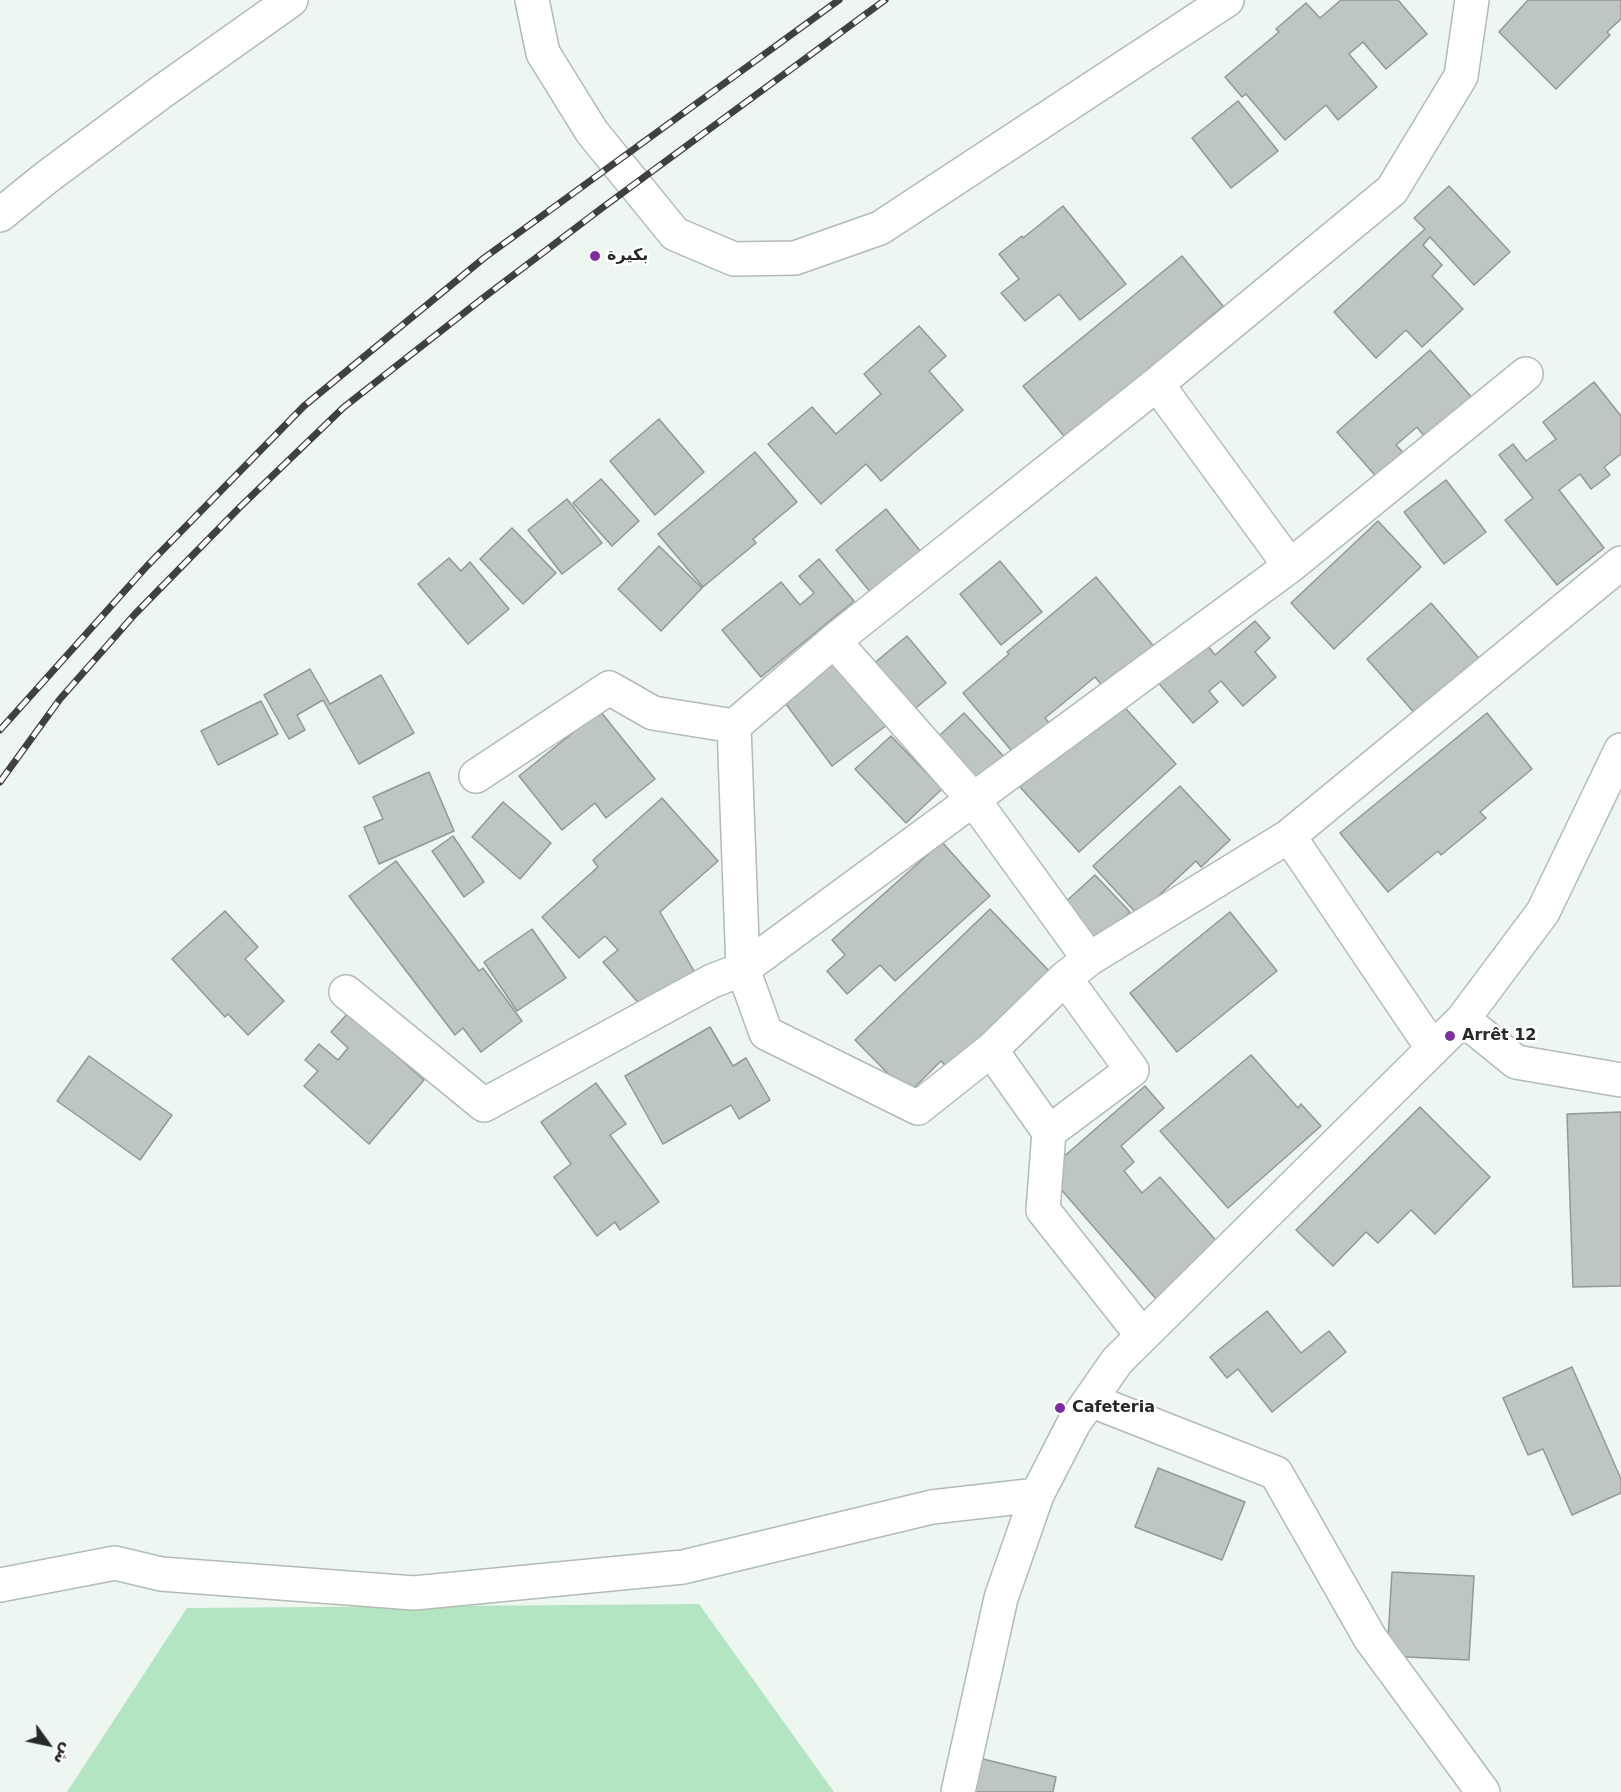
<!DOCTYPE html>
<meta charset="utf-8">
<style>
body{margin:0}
#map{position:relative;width:1621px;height:1792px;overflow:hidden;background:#eef6f1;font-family:"DejaVu Sans","Noto Naskh Arabic",sans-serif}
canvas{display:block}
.north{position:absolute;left:18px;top:1714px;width:60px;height:60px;-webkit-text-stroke:4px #fff;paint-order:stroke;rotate:123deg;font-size:16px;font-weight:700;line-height:24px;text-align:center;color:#272a28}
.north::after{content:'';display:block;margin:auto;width:21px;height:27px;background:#272a28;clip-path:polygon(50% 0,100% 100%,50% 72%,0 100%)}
</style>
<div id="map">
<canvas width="1621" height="1792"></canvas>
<div class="north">ش</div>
</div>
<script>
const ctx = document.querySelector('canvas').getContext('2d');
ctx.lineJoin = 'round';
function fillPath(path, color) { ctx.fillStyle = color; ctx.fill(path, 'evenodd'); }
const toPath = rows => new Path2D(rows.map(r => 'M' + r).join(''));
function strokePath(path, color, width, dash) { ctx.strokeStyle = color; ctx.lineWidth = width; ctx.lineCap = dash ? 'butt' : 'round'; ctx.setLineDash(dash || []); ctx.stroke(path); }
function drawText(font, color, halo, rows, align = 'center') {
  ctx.font = font + ' "DejaVu Sans","Noto Naskh Arabic",sans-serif'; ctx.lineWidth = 5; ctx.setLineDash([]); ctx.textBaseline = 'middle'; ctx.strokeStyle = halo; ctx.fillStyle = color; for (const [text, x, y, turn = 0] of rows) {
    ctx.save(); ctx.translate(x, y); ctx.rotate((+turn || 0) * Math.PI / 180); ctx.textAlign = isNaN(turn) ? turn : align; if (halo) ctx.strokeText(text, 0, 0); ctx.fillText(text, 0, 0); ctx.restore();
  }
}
const green = toPath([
 [699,1604,834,1792,67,1792,187,1608]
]);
const building = toPath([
 [1341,0,1398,0,1427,34,1386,69,1363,42,1349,54,1377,87,1338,120,1326,105,1285,140,1246,94,1242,97,1225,77,1279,32,1276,29,1306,3,1320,18,1341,0],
 [1528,0,1621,0,1621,19,1607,32,1610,35,1556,89,1499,32,1528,0],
 [1238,101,1278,151,1231,188,1192,138,1238,101],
 [1449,186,1510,252,1474,285,1430,237,1423,245,1442,265,1432,276,1463,309,1422,347,1406,330,1376,358,1334,312,1425,229,1414,218,1449,186],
 [1063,206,1126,284,1080,320,1059,294,1025,321,1001,293,1019,279,999,254,1022,236,1023,238,1063,206],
 [1182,256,1223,306,1177,345,1184,354,1072,446,1023,386,1182,256],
 [919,326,946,356,929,371,963,410,881,481,866,464,821,504,768,444,812,407,836,434,881,394,864,374,919,326],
 [1430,350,1474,400,1428,441,1417,427,1396,445,1408,458,1381,482,1337,432,1430,350],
 [1594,382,1621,416,1621,454,1604,467,1610,475,1591,489,1580,474,1559,490,1604,548,1557,585,1505,520,1533,498,1499,455,1513,444,1526,461,1556,439,1543,422,1594,382],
 [659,419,704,472,655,515,610,461,659,419],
 [755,452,797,502,753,539,756,543,703,587,658,534,755,452],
 [601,479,639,521,612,546,573,503,601,479],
 [1446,480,1486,532,1444,564,1404,512,1446,480],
 [567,499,602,543,562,574,528,530,567,499],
 [886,509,926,558,880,604,836,550,886,509],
 [1378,521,1421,567,1334,649,1291,603,1378,521],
 [512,528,556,573,523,604,480,559,512,528],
 [659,546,702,588,661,631,618,589,659,546],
 [449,558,461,571,470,562,509,609,468,644,418,584,449,558],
 [819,559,854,601,761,677,722,630,781,582,800,605,814,593,799,576,819,559],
 [1000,561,1042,612,1001,645,960,594,1000,561],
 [1096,577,1156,649,1106,690,1095,677,1045,718,1052,726,1016,756,963,693,1009,654,1007,652,1096,577],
 [1431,603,1484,664,1418,717,1367,659,1431,603],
 [1255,621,1270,638,1255,652,1276,677,1243,706,1221,681,1209,691,1218,702,1193,723,1155,679,1181,656,1188,663,1208,646,1215,655,1255,621],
 [907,636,946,683,906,716,867,669,907,636],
 [838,659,887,725,832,766,783,700,838,659],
 [310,669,330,704,381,675,414,733,359,764,323,700,297,715,305,730,289,739,264,695,310,669],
 [1117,699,1176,764,1079,852,1020,787,1117,699],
 [261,701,278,734,218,765,201,731,261,701],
 [600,711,655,779,606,818,595,803,562,830,519,776,600,711],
 [964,713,1007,760,973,791,930,744,964,713],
 [1487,713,1532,769,1480,812,1486,818,1441,855,1438,851,1388,892,1340,833,1487,713],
 [891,736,942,789,906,823,855,769,891,736],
 [429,772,454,831,379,864,364,827,383,819,373,797,429,772],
 [1180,786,1230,840,1201,867,1196,861,1138,915,1093,866,1180,786],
 [662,798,718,861,660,912,694,971,642,1007,603,962,618,950,605,936,579,958,542,917,598,867,593,860,662,798],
 [503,802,551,843,520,879,472,837,503,802],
 [453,836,484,882,464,897,432,851,453,836],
 [942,842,990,896,895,981,880,965,847,994,827,971,845,955,832,940,942,842],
 [396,861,479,971,483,968,522,1021,481,1052,463,1028,455,1035,349,896,396,861],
 [1095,875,1130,912,1096,943,1061,906,1095,875],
 [990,909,1052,974,950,1071,941,1061,908,1094,855,1040,990,909],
 [225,911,258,947,245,959,284,1001,248,1035,228,1014,225,1017,172,959,225,911],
 [1230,912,1277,971,1177,1052,1130,993,1230,912],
 [532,929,566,978,517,1011,484,962,532,929],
 [348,1013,424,1080,369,1144,304,1086,318,1071,305,1060,319,1044,338,1060,348,1048,331,1032,348,1013],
 [710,1027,733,1066,746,1058,770,1100,739,1119,731,1105,663,1144,625,1076,710,1027],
 [1251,1055,1298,1108,1301,1104,1321,1126,1228,1208,1160,1131,1251,1055],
 [89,1056,172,1115,140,1160,57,1101,89,1056],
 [596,1083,626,1124,610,1135,659,1202,620,1230,615,1222,597,1236,554,1177,571,1164,541,1122,596,1083],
 [1145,1086,1164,1108,1121,1146,1134,1162,1124,1171,1142,1193,1160,1177,1220,1245,1157,1300,1046,1172,1145,1086],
 [1420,1107,1490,1177,1435,1234,1411,1210,1378,1243,1366,1232,1333,1266,1296,1230,1420,1107],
 [1621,1112,1621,1286,1573,1287,1567,1114,1621,1112],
 [1267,1311,1301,1353,1329,1331,1346,1352,1272,1412,1238,1369,1227,1378,1210,1357,1267,1311],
 [1572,1367,1621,1479,1621,1493,1572,1515,1543,1449,1528,1455,1503,1398,1572,1367],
 [1158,1468,1245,1502,1222,1560,1135,1527,1158,1468],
 [1392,1572,1474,1576,1469,1660,1387,1656,1392,1572],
 [975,1757,1056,1777,1053,1792,976,1792,967,1790,975,1757]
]);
const minor = toPath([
 [532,0,543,53,592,132,675,234,734,259,795,258,880,228,1227,0],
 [1472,0,1461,76,1392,190,1157,384,834,641,734,726,743,969,766,1033,918,1108,991,1050,1065,978,1089,959,1289,836,1621,563],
 [0,215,47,177,160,93,291,0],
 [1290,566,1526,374],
 [834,641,973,799,1089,959],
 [476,776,609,688,653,713,734,726],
 [1289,836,1433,1049],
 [346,992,484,1105,712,981,743,969,1290,566,1157,384],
 [1463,1019,1516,1062,1621,1080],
 [991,1050,1049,1132,1132,1070,1065,978],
 [1049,1132,1043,1210,1142,1335],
 [1090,1400,1276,1473,1370,1638,1483,1792],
 [0,1585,115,1563,161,1574,414,1593,683,1567,932,1507,1037,1495],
 [958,1792,1001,1598,1037,1495,1074,1423,1117,1361,1463,1019,1543,912,1621,750]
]);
const rail = toPath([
 [0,730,147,566,304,406,484,258,839,0],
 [0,782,60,699,135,614,240,507,344,407,483,298,602,208,885,0]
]);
const markers = [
 [595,256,6,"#7e2e9e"],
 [1450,1036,6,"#7e2e9e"],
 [1060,1408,6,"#7e2e9e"]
];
const poiNames = [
 ["بكيرة",607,256],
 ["Arrêt 12",1462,1036],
 ["Cafeteria",1072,1408]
];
fillPath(green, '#b3e5c3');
fillPath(building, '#bec6c1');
strokePath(building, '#929994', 1.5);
strokePath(minor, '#b3bbb6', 36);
strokePath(minor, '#fff', 33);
strokePath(rail, '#3e413f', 7);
strokePath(rail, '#fff', 4.5, [14]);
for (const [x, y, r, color] of markers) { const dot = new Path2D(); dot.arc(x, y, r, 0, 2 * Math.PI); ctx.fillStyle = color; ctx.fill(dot); strokePath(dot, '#fff', 2); }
drawText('bold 16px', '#272a28', '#fff', poiNames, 'left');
</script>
